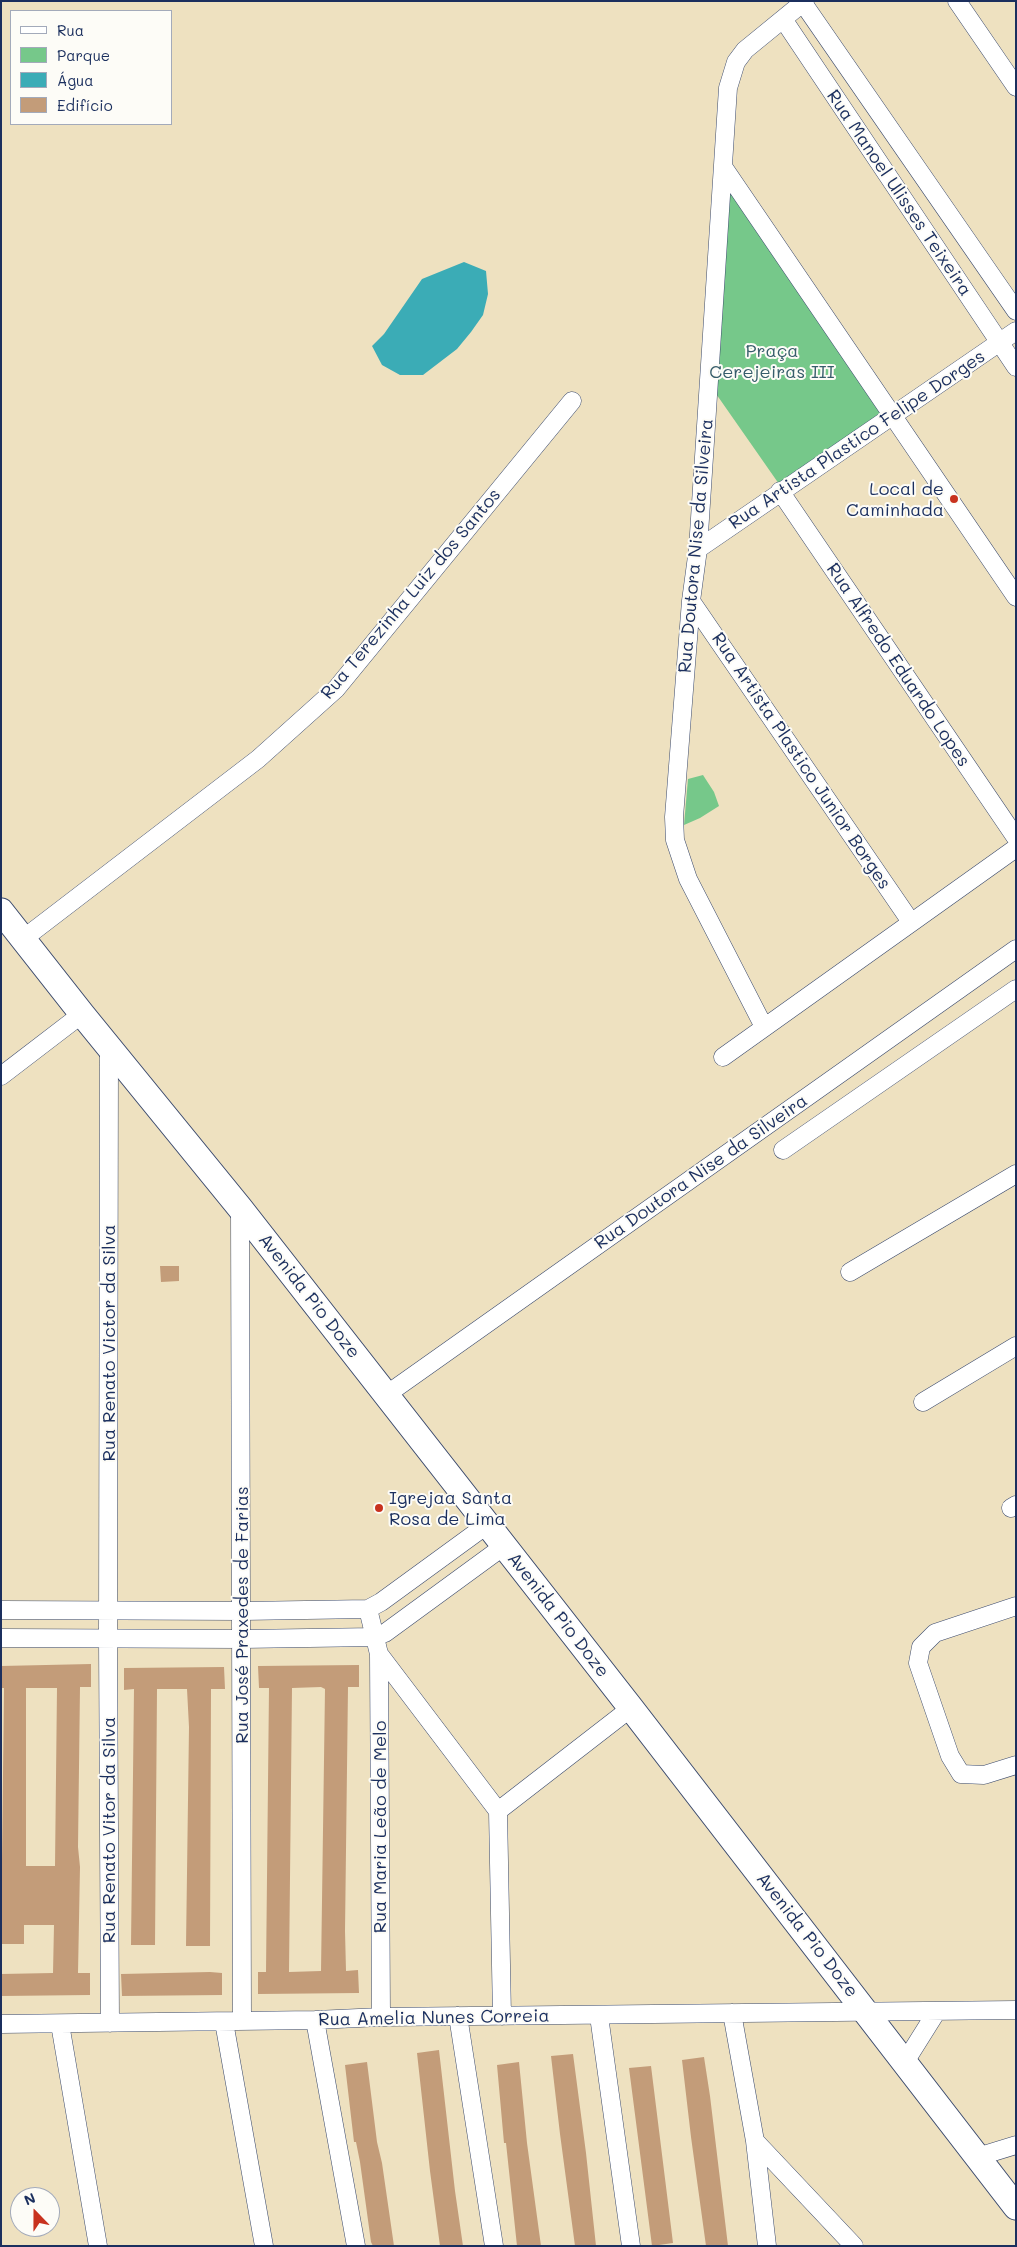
<!DOCTYPE html>
<meta charset="utf-8">
<style>
body{margin:0}
#map{position:relative;width:1017px;height:2247px;overflow:hidden;background:#eee1c0;font-family:Mali,sans-serif}
canvas{display:block}
.frame{position:absolute;inset:0;border:2px solid #1b2f5e;pointer-events:none}
.legend{position:absolute;left:10px;top:10px;width:162px;height:115px;box-sizing:border-box;background:#fdfcf7;border:1px solid #a3aaba;margin:0;padding:6px 9px;list-style:none;font-size:15px;color:#1b2f5e}
.legend li{display:flex;align-items:center;gap:10px;height:25px}
.legend b{width:25px;border:1px solid #a3aaba}
.north{position:absolute;left:10px;top:2187px;width:50px;height:50px;box-sizing:border-box;background:#fdfcf7;border:1px solid #a3aaba;border-radius:50%;rotate:338deg;font-size:14px;font-weight:700;line-height:20px;text-align:center;color:#1b2f5e}
.north::after{content:'';display:block;margin:auto;width:18px;height:22px;background:#c8321e;clip-path:polygon(50% 0,100% 100%,50% 72%,0 100%)}
</style>
<div id="map">
<canvas width="1017" height="2247"></canvas>
<div class="frame"></div>
<ul class="legend">
<li><b style="height:6px;background:#fff"></b>Rua</li>
<li><b style="height:14px;background:#76c88a"></b>Parque</li>
<li><b style="height:14px;background:#3bacb6"></b>Água</li>
<li><b style="height:14px;background:#c39c79"></b>Edifício</li>
</ul>
<div class="north">N</div>
</div>
<script>
const ctx = document.querySelector('canvas').getContext('2d');
ctx.lineJoin = 'round';
function fillPath(path, color) { ctx.fillStyle = color; ctx.fill(path, 'evenodd'); }
const toPath = rows => new Path2D(rows.map(r => 'M' + r).join(''));
function strokePath(path, color, width, dash) { ctx.strokeStyle = color; ctx.lineWidth = width; ctx.lineCap = dash ? 'butt' : 'round'; ctx.setLineDash(dash || []); ctx.stroke(path); }
function drawText(font, color, halo, rows, align = 'center') {
  ctx.font = font + ' Mali,sans-serif'; ctx.lineWidth = 4; ctx.setLineDash([]); ctx.textBaseline = 'middle'; ctx.strokeStyle = halo; ctx.fillStyle = color; for (const [text, x, y, turn = 0] of rows) {
    ctx.save(); ctx.translate(x, y); ctx.rotate((+turn || 0) * Math.PI / 180); ctx.textAlign = isNaN(turn) ? turn : align; if (halo) ctx.strokeText(text, 0, 0); ctx.fillText(text, 0, 0); ctx.restore();
  }
}
const green = toPath([
 [721,170,884,412,779,484,705,378],
 [703,775,714,792,719,806,700,818,684,825,688,779]
]);
const water = toPath([
 [464,262,486,271,488,294,483,315,471,332,457,349,423,375,400,375,382,365,372,346,384,334,422,279]
]);
const building = toPath([
 [160,1266,179,1266,179,1281,161,1282],
 [91,1664,91,1687,80,1687,78,1847,80,1867,78,1973,90,1973,90,1995,1,1996,1,1974,53,1973,54,1925,24,1925,24,1944,1,1944,4,1688,1,1688,1,1666],
 [26,1688,57,1688,55,1866,26,1866],
 [359,1665,359,1687,348,1687,345,1931,346,1971,358,1970,359,1993,258,1994,258,1972,266,1972,269,1688,259,1688,258,1666],
 [321,1687,325,1689,321,1971,289,1972,292,1688],
 [224,1667,225,1689,211,1689,210,1946,186,1946,189,1727,187,1689,157,1689,155,1945,131,1945,134,1689,124,1690,124,1668],
 [210,1972,222,1973,222,1995,122,1996,121,1974],
 [439,2050,455,2191,463,2246,440,2246,430,2171,417,2053],
 [573,2054,586,2153,596,2246,575,2246,560,2134,551,2056],
 [704,2057,710,2096,728,2246,706,2246,691,2137,682,2060],
 [367,2062,377,2142,382,2163,394,2246,373,2246,371,2242,360,2162,356,2142,354,2142,345,2065],
 [519,2062,527,2143,541,2246,517,2246,506,2143,504,2143,497,2065],
 [651,2066,673,2243,652,2246,629,2068]
]);
const street = toPath([
 [957,1,1016,87],
 [803,3,1016,311],
 [783,19,1016,367],
 [724,168,1016,597],
 [780,491,1016,838],
 [698,549,1016,331],
 [691,601,911,922],
 [23,939,258,759,336,689,572,401],
 [764,1027,688,879,675,840,674,817,691,601,698,549,728,88,736,62,745,50,805,1],
 [109,1048,108,1637,110,2023],
 [723,1057,1016,848],
 [1,1076,82,1014],
 [783,1150,1016,989],
 [240,1208,242,2021],
 [850,1272,1016,1174],
 [386,1395,1016,949],
 [923,1402,1016,1346],
 [1011,1508,1016,1505],
 [1016,1606,935,1633,921,1647,918,1663,950,1756,961,1774,984,1775,1016,1765],
 [368,1609,379,1654,381,2017],
 [1,1610,243,1611,368,1609,381,1602,488,1524],
 [1,1638,242,1639,375,1637,385,1633,504,1546],
 [379,1654,498,1811,502,2016],
 [498,1811,631,1708],
 [732,2013,755,2141,767,2246],
 [458,2016,494,2246],
 [599,2016,631,2246],
 [315,2020,356,2246],
 [224,2022,264,2246],
 [1,2024,315,2020,381,2017,1016,2010],
 [60,2024,98,2246],
 [905,2062,937,2011],
 [755,2141,854,2246],
 [977,2157,1016,2145]
]);
const secondary = toPath([
 [1,911,82,1014,240,1208,631,1708,1016,2207]
]);
const markers = [
 [954,499,5,"#c8321e"],
 [379,1508,5,"#c8321e"]
];
const streetNames = [
 ["Rua Manoel Ulisses Teixeira",899,193,56],
 ["Rua Artista Plastico Felipe Dorges",857,440,-34],
 ["Rua Doutora Nise da Silveira",696,546,-85],
 ["Rua Terezinha Luiz dos Santos",411,594,-50],
 ["Rua Alfredo Eduardo Lopes",898,665,56],
 ["Rua Artista Plastico Junior Borges",801,761,56],
 ["Rua Doutora Nise da Silveira",701,1172,-35],
 ["Avenida Pio Doze",309,1296,52],
 ["Rua Renato Victor da Silva",109,1343,-90],
 ["Rua José Praxedes de Farias",242,1615,-90],
 ["Avenida Pio Doze",558,1615,52],
 ["Rua Maria Leão de Melo",380,1827,-90],
 ["Rua Renato Vitor da Silva",109,1830,-90],
 ["Avenida Pio Doze",807,1935,52],
 ["Rua Amelia Nunes Correia",434,2018,-1]
];
const parkNames = [
 ["Praça",772,351],
 ["Cerejeiras III",772,372]
];
const poiNames = [
 ["Local de",944,489],
 ["Caminhada",944,510],
 ["Igrejaa Santa",389,1498,"left"],
 ["Rosa de Lima",389,1519,"left"]
];
fillPath(green, '#76c88a');
fillPath(water, '#3bacb6');
fillPath(building, '#c39c79');
strokePath(street, '#3b4a6d', 19);
strokePath(secondary, '#3b4a6d', 27);
strokePath(street, '#fff', 18);
strokePath(secondary, '#fff', 25);
for (const [x, y, r, color] of markers) { const dot = new Path2D(); dot.arc(x, y, r, 0, 2 * Math.PI); ctx.fillStyle = color; ctx.fill(dot); strokePath(dot, '#fdfcf7', 2); }
drawText('18px', '#1b2f5e', '#fdfcf7', streetNames);
drawText('18px', '#365d6b', '#fdfcf7', parkNames);
drawText('18px', '#1b2f5e', '#fdfcf7', poiNames, 'right');
</script>
